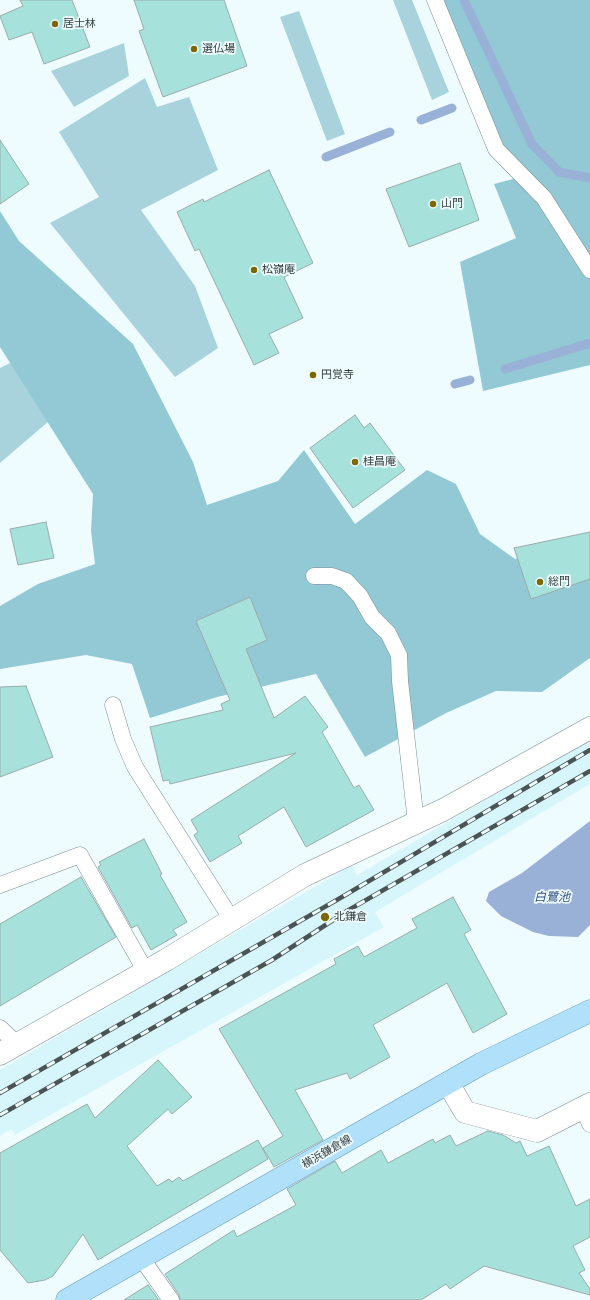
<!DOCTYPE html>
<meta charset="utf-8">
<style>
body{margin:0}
canvas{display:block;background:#effcff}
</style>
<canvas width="590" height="1300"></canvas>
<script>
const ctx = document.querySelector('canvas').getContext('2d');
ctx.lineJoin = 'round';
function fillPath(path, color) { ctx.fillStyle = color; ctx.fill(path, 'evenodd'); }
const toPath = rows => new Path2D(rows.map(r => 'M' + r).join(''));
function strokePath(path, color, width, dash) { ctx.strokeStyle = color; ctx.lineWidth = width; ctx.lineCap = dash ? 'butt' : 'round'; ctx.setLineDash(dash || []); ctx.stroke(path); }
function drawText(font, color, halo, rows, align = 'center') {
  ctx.font = font + ' Helvetica,"Noto Sans JP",sans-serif'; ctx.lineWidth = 3.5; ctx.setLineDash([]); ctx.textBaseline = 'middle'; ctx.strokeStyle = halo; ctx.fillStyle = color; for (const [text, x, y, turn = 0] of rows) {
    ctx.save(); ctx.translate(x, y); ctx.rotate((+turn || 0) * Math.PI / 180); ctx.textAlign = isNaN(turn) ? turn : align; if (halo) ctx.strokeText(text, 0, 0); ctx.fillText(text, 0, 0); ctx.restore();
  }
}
const built = toPath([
 [590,739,590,784,375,912,384,927,15,1135,12,1129,0,1136,0,1070,352,865,357,875]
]);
const green = toPath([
 [393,0,412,0,449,92,432,100],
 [299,11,345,134,327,141,280,17],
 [124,43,129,76,74,107,51,71],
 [145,78,157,107,189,97,218,170,141,210,195,286,218,348,175,377,50,223,99,197,59,132],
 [35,351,63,409,0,463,0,368]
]);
const forest = toPath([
 [442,0,590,0,590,365,483,391,460,262,516,238,494,184,513,179],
 [0,211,19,241,133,344,193,462,207,505,278,481,304,450,355,524,427,470,456,484,480,534,515,559,579,542,590,547,590,658,542,692,496,691,446,713,365,757,316,674,217,697,150,718,132,664,86,655,0,669,0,606,38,584,95,564,91,531,93,494,0,347]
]);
const water = toPath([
 [590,821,590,925,578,937,549,936,533,932,501,916,486,901,489,892,522,873]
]);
const stream = toPath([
 [464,0,532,144,559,172,590,178],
 [421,120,452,108],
 [326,157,390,132],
 [505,369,590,343],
 [455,384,470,380]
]);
const building = toPath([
 [20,0,72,0,90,47,44,64,32,32,9,40,0,16,23,6,20,0],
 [134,0,224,0,247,66,163,97,139,31,144,29,134,0],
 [0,140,29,184,0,204,0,140],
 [460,163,479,220,409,247,386,189,460,163],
 [269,170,313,263,284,277,303,318,269,334,279,353,254,365,199,249,195,251,177,212,203,199,204,202,269,170],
 [355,415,364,428,370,423,405,470,353,508,310,448,355,415],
 [46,522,54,558,18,565,10,529,46,522],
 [590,532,590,579,531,599,514,548,590,532],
 [250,597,267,640,246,649,274,718,305,696,328,727,322,732,354,788,359,785,374,810,306,847,284,807,238,836,242,843,210,862,194,835,198,832,191,820,296,753,170,784,169,780,163,781,150,727,223,710,221,704,230,700,196,621,250,597],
 [26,686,53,757,0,777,0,687,26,686],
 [144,839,162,874,160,875,187,922,173,930,177,935,151,950,137,925,132,928,98,867,101,865,99,862,144,839],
 [81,877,116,937,0,1006,0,924,81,877],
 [453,897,471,930,464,934,507,1014,473,1033,447,983,373,1025,390,1057,350,1079,347,1073,295,1090,323,1140,274,1167,263,1148,283,1136,219,1029,336,964,334,959,358,946,364,957,417,928,412,919,453,897],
 [158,1060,192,1097,172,1114,168,1109,127,1146,157,1186,169,1179,172,1182,179,1177,183,1181,258,1140,268,1159,98,1260,83,1234,53,1276,45,1280,28,1283,0,1250,0,1153,87,1104,95,1118,158,1060],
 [488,1131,503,1135,516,1143,520,1141,527,1156,549,1146,576,1206,590,1199,590,1237,573,1246,585,1270,579,1273,590,1289,590,1295,484,1266,450,1289,446,1284,421,1300,180,1300,179,1295,165,1274,234,1230,237,1237,296,1205,287,1189,335,1161,342,1173,381,1150,388,1163,433,1139,435,1143,450,1135,456,1146,488,1131],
 [148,1285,159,1300,124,1300,148,1285]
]);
const lane = toPath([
 [435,0,496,149,544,198,590,270],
 [314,576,332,576,346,581,360,596,372,617,388,633,399,655,400,681,416,822],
 [113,705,123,739,135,767,232,920],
 [0,885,80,855,146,972],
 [0,1028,17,1044],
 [583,1107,590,1124],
 [142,1259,171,1300]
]);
const street = toPath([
 [0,1054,166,960,305,875,443,810,590,728],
 [448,1083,465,1112,537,1131,590,1104]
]);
const primary = toPath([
 [67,1300,481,1064,590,1011]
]);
const rail = toPath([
 [0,1093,342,897,590,750],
 [0,1115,272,960,347,911,590,771]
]);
const markers = [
 [55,24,4,"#7b6800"],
 [194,49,4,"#7b6800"],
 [433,204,4,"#7b6800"],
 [254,270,4,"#7b6800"],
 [313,375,4,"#7b6800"],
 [355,462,4,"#7b6800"],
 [540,582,4,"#7b6800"],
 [325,917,5,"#7b6800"]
];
const poiNames = [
 ["居士林",63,24],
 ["選仏場",202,49],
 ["山門",441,204],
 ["松嶺庵",262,270],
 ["円覚寺",321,375],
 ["桂昌庵",363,462],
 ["総門",548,582],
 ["北鎌倉",334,917]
];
const streetNames = [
 ["横浜鎌倉線",327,1152,-30]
];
const waterNames = [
 ["白鷺池",552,898]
];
fillPath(built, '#d7f6fc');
fillPath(green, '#a8d3dc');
fillPath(forest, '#92c9d4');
fillPath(water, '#99b1d6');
strokePath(stream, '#99b1d6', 9);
fillPath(building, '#a7e1dc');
strokePath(building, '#98adab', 1);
strokePath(lane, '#7c9094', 17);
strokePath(street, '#7c9094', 23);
strokePath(primary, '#649ab7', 23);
strokePath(lane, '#fff', 16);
strokePath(street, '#fff', 22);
strokePath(primary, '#b1e0fb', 22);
strokePath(rail, '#4a5455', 4.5);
strokePath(rail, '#effcff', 3, [9]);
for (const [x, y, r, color] of markers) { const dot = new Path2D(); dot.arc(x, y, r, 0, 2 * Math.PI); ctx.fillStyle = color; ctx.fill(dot); strokePath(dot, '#effcff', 1.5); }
drawText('11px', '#353e3f', '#effcff', poiNames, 'left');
drawText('11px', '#353e3f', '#effcff', streetNames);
drawText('italic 12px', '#305080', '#effcff', waterNames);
</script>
